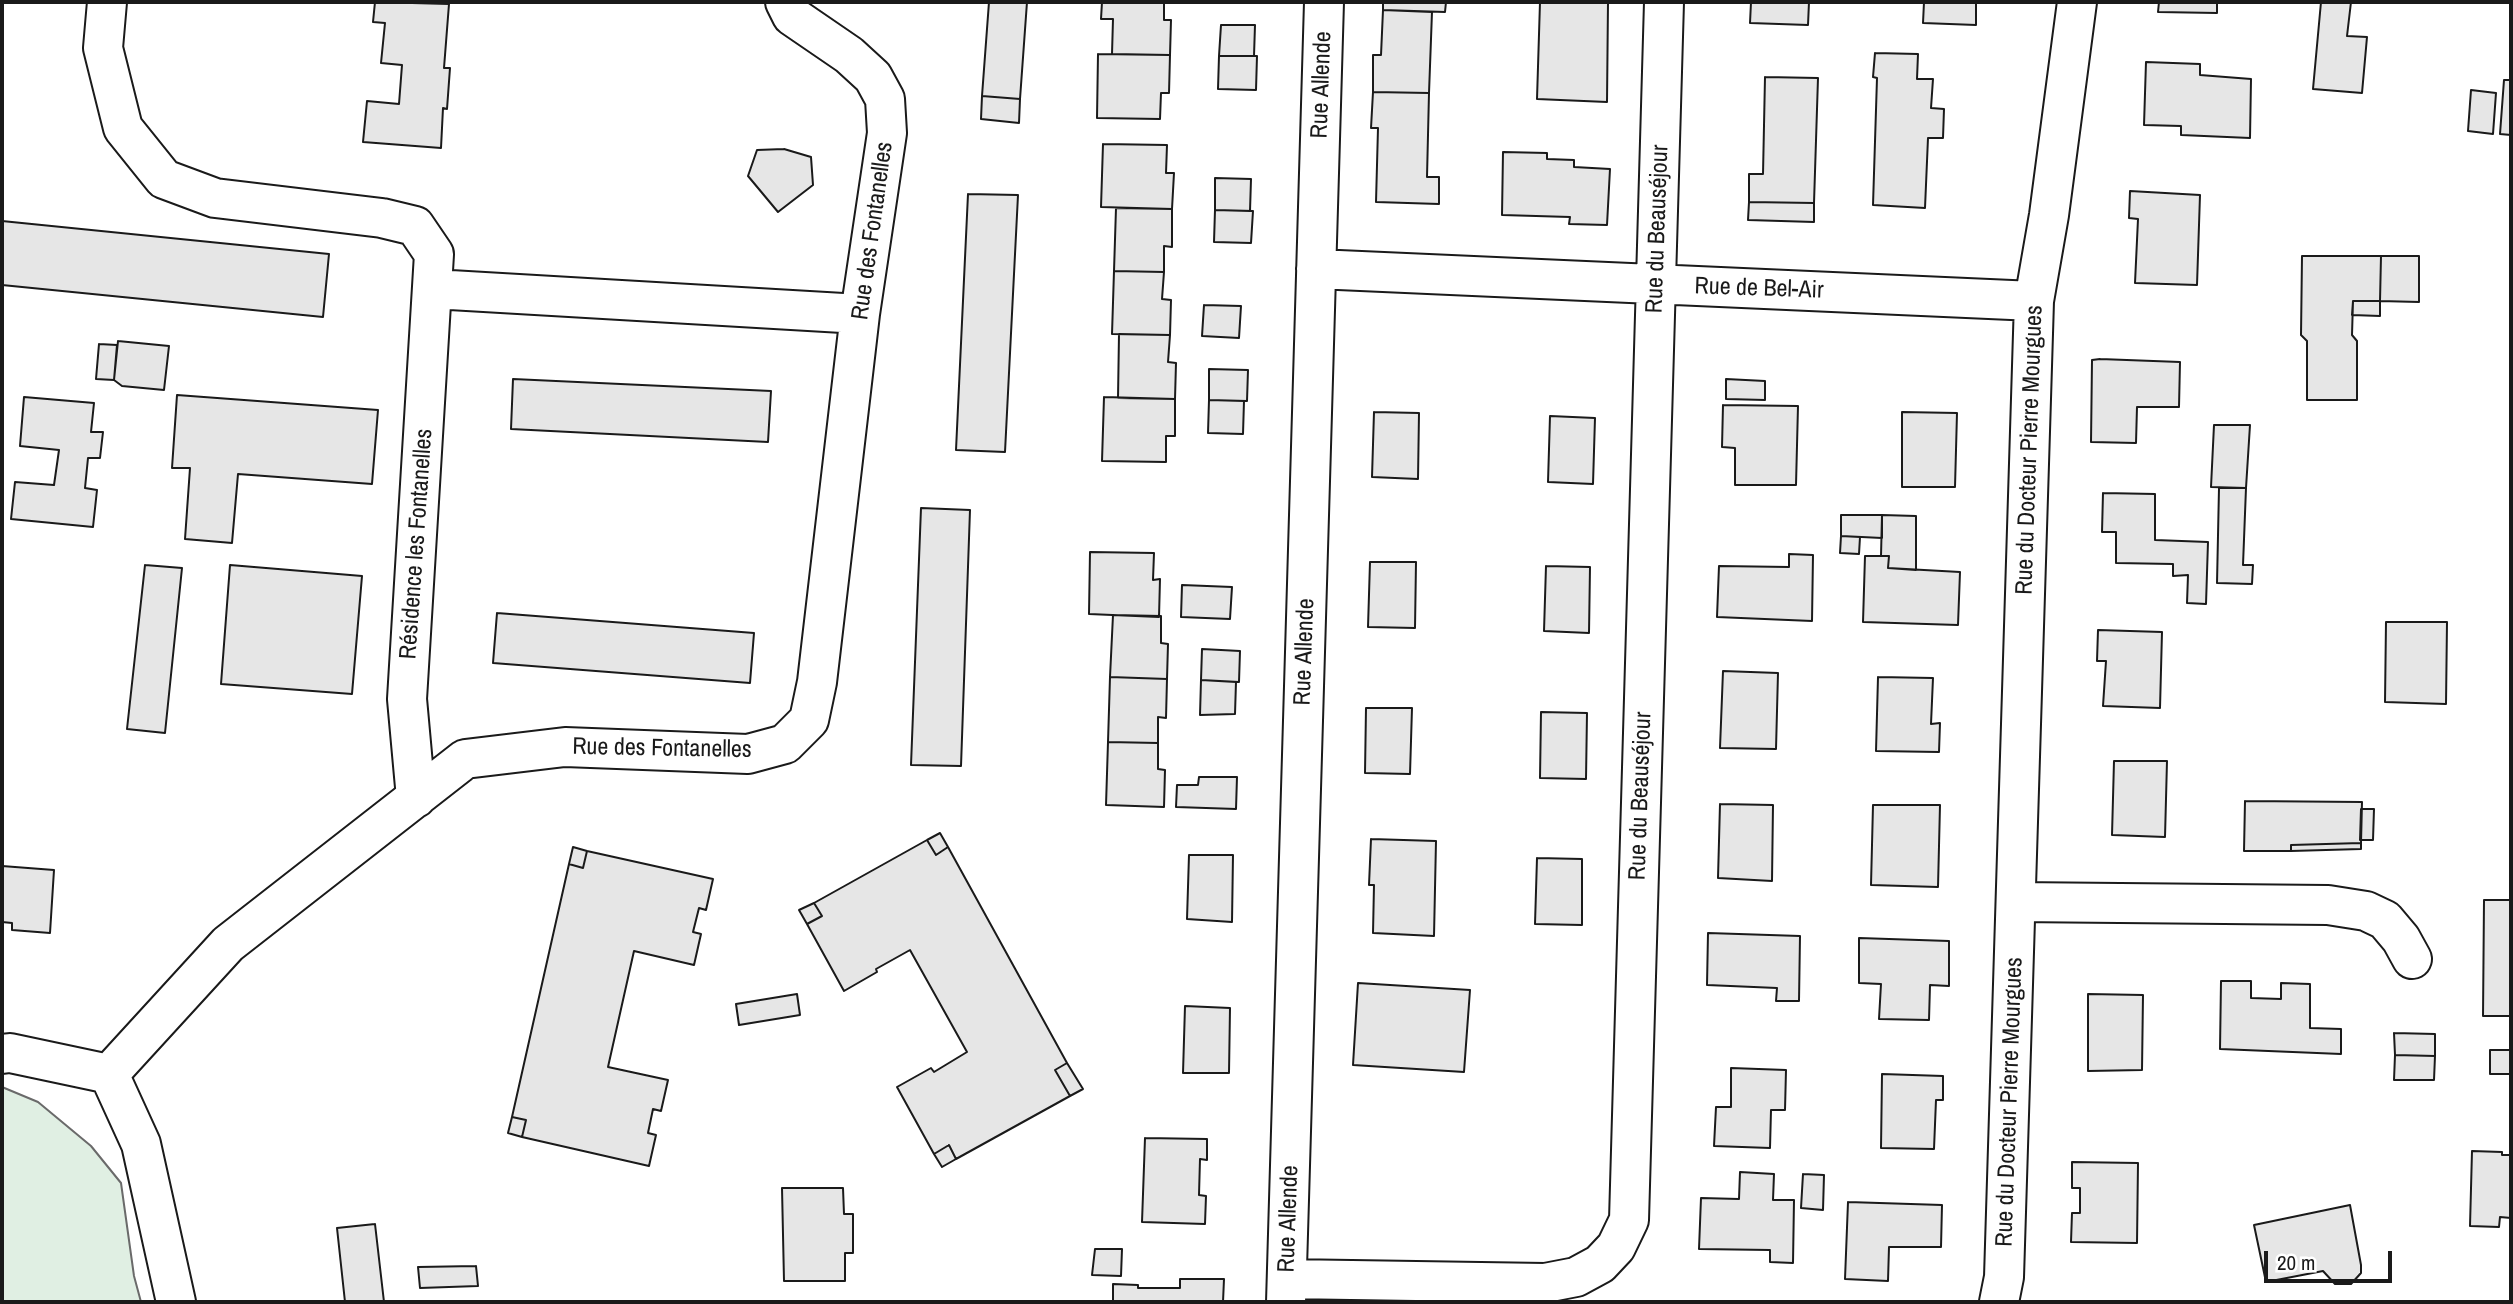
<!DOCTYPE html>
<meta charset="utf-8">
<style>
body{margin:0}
#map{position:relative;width:2513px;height:1304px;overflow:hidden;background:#fff;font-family:"Archivo Narrow",sans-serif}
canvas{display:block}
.frame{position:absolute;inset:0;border:4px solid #1a1a1a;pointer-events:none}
.scale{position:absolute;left:2264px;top:1251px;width:128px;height:32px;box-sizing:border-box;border:4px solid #1a1a1a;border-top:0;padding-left:9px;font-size:21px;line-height:24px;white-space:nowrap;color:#1a1a1a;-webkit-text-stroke:5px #fff;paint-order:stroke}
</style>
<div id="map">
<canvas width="2513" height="1304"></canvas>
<div class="frame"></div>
<div class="scale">20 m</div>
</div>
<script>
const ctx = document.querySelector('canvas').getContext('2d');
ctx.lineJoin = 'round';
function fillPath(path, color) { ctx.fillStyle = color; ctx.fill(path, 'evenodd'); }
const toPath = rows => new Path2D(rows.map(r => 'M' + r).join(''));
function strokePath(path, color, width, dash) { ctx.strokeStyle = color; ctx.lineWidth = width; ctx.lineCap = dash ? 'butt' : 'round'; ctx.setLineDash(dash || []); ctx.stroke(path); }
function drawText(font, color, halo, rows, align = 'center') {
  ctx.font = font + ' "Archivo Narrow",sans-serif'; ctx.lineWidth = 5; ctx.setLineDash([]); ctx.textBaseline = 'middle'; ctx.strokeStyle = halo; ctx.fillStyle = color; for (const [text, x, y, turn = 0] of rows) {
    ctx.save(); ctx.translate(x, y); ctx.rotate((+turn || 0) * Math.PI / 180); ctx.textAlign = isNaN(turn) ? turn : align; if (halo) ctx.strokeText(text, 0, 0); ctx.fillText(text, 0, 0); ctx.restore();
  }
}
const green = toPath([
 [2,1087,38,1102,91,1146,121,1183,134,1276,141,1302,2,1302,2,1087]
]);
const building = toPath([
 [375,2,449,4,444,68,450,68,447,109,443,108,441,148,363,142,367,101,399,104,402,65,381,63,385,23,373,22,375,2],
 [989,2,1027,2,1020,99,982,96,989,2],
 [1102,2,1164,2,1164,20,1171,20,1170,55,1112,54,1113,19,1101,19,1102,2],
 [1383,2,1446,2,1445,12,1383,10,1383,2],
 [1540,2,1608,2,1607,102,1537,99,1540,2],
 [1751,2,1809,2,1808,25,1750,23,1751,2],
 [1924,2,1976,2,1976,25,1923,23,1924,2],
 [2159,2,2217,2,2217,13,2158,12,2159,2],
 [2321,2,2351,2,2347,36,2367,37,2362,93,2313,89,2321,2],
 [1383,10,1432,12,1429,93,1373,92,1373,55,1381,55,1383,10],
 [1221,25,1255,25,1254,56,1219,56,1221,25],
 [1875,53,1918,54,1917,79,1933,79,1931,108,1944,109,1943,138,1928,138,1925,208,1873,205,1877,78,1873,77,1875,53],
 [1098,54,1170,55,1169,93,1161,93,1160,119,1097,118,1098,54],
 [1219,56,1257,56,1256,90,1218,89,1219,56],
 [2146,62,2200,64,2200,75,2251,79,2250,138,2181,135,2181,126,2144,125,2146,62],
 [1765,77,1818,78,1814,203,1749,202,1749,174,1763,174,1765,77],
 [2504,80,2511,80,2511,135,2500,134,2504,80],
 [2471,90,2496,93,2493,134,2468,131,2471,90],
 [1373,92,1429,93,1427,177,1439,177,1439,204,1376,202,1378,128,1371,128,1373,92],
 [982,96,1020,99,1019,123,981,119,982,96],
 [1103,144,1167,145,1166,173,1174,173,1172,209,1101,207,1103,144],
 [784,149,811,157,813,185,778,212,748,176,757,150,784,149],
 [1503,152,1547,153,1547,159,1574,160,1574,167,1610,169,1607,225,1569,224,1570,217,1502,215,1503,152],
 [1215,178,1251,179,1250,211,1215,210,1215,178],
 [2130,191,2200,195,2197,285,2135,283,2138,219,2129,218,2130,191],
 [968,194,1018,195,1005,452,956,450,968,194],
 [1749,202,1814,203,1814,222,1748,220,1749,202],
 [1116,208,1172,209,1172,247,1164,246,1164,272,1114,271,1116,208],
 [1215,210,1253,211,1251,243,1214,242,1215,210],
 [2,221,329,254,323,317,2,285,2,221],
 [2302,256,2381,256,2380,301,2353,301,2352,335,2357,341,2357,400,2307,400,2307,341,2301,335,2302,256],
 [2381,256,2419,256,2419,302,2380,301,2381,256],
 [1114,271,1164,272,1162,299,1171,300,1170,335,1112,334,1114,271],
 [2353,301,2380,301,2380,316,2352,315,2353,301],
 [1204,305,1241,306,1239,338,1202,336,1204,305],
 [1119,334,1170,335,1168,362,1176,363,1175,399,1118,398,1119,334],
 [118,341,169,346,164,390,122,386,114,380,118,341],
 [99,344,117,345,114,380,96,379,99,344],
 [2100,359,2180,362,2179,407,2137,407,2136,443,2091,442,2092,360,2100,359],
 [1209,369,1248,370,1247,401,1209,400,1209,369],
 [513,379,771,391,768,442,511,429,513,379],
 [1726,379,1765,381,1765,400,1726,399,1726,379],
 [177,395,378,410,372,484,238,474,232,543,185,539,190,468,172,468,177,395],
 [24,397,94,403,91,432,103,432,100,458,88,458,85,488,97,490,93,527,11,519,15,482,54,485,59,450,20,446,24,397],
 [1104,397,1175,399,1175,436,1166,436,1166,462,1102,461,1104,397],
 [1209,400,1244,401,1243,434,1208,433,1209,400],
 [1723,405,1798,406,1796,485,1735,485,1735,448,1722,447,1723,405],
 [1374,412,1419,413,1418,479,1372,477,1374,412],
 [1902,412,1957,413,1955,487,1902,487,1902,412],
 [1550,416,1595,418,1593,484,1548,482,1550,416],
 [2214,425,2250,425,2246,488,2211,487,2214,425],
 [2219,488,2246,488,2243,565,2253,565,2252,584,2217,583,2219,488],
 [2103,493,2155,494,2155,540,2208,542,2206,604,2187,603,2188,575,2173,576,2173,564,2116,563,2116,532,2102,532,2103,493],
 [921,508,970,510,961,766,911,765,921,508],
 [1841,515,1882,515,1882,538,1841,536,1841,515],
 [1882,515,1916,516,1916,570,1888,568,1889,556,1881,556,1882,515],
 [1841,536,1860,537,1859,554,1840,553,1841,536],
 [1090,552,1154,553,1153,580,1160,579,1159,617,1089,614,1090,552],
 [1789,554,1813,555,1812,621,1717,617,1719,566,1789,567,1789,554],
 [1865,556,1889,556,1888,568,1960,572,1958,625,1863,622,1865,556],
 [1370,562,1416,562,1415,628,1368,627,1370,562],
 [145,565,182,568,165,733,127,729,145,565],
 [230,565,362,576,352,694,221,684,230,565],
 [1546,566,1590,567,1589,633,1544,631,1546,566],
 [1182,585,1232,587,1230,619,1181,617,1182,585],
 [497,613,754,633,750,683,493,663,497,613],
 [1113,615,1161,616,1161,643,1168,644,1167,679,1110,677,1113,615],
 [2386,622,2447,622,2446,704,2385,702,2386,622],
 [2098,630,2162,632,2160,708,2103,706,2106,661,2097,661,2098,630],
 [1202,649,1240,651,1239,682,1201,680,1202,649],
 [1723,671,1778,673,1776,749,1720,748,1723,671],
 [1110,677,1167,679,1166,718,1158,717,1158,743,1108,742,1110,677],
 [1878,677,1933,678,1931,724,1940,723,1939,752,1876,751,1878,677],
 [1201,680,1236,682,1235,714,1200,715,1201,680],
 [1366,708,1412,708,1410,774,1365,773,1366,708],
 [1541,712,1587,713,1586,779,1540,778,1541,712],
 [1108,742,1158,743,1158,769,1165,770,1164,807,1106,805,1108,742],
 [2114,761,2167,761,2165,837,2112,835,2114,761],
 [1199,777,1237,777,1236,809,1176,807,1177,785,1198,785,1199,777],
 [2245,801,2362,802,2361,843,2291,845,2291,851,2244,851,2245,801],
 [1720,804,1773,805,1772,881,1718,878,1720,804],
 [1873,805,1940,805,1938,887,1871,885,1873,805],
 [2361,809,2374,809,2373,840,2360,840,2361,809],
 [940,833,948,847,936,855,927,840,940,833],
 [1371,839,1436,841,1434,936,1373,933,1374,885,1369,885,1371,839],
 [927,840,936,855,948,847,1067,1063,1055,1070,1070,1096,956,1159,949,1145,934,1154,897,1087,931,1068,934,1072,967,1052,910,950,876,969,877,972,844,991,807,924,822,916,814,903,927,840],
 [2361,843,2361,849,2291,851,2291,845,2361,843],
 [573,847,587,851,583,868,569,864,573,847],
 [587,851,713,879,706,910,699,908,693,932,701,934,694,965,634,951,608,1067,668,1080,661,1111,653,1109,648,1133,656,1135,649,1166,522,1137,526,1120,512,1117,569,864,583,868,587,851],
 [1189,855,1233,855,1232,922,1187,919,1189,855],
 [1537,858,1582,859,1582,925,1535,924,1537,858],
 [2,866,54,870,50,933,12,930,12,923,2,922,2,866],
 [2484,900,2511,900,2511,1016,2483,1016,2484,900],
 [814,903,822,916,807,924,799,910,814,903],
 [1708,933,1800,936,1799,1001,1776,1001,1777,988,1707,985,1708,933],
 [1859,938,1949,941,1949,986,1930,985,1929,1020,1879,1019,1881,984,1859,983,1859,938],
 [2221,981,2251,981,2251,998,2281,999,2281,983,2310,984,2310,1028,2341,1029,2341,1054,2220,1049,2221,981],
 [1358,983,1470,990,1464,1072,1353,1065,1358,983],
 [797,994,800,1015,739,1025,736,1004,797,994],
 [2088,994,2143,995,2142,1070,2088,1071,2088,994],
 [1185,1006,1230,1008,1229,1073,1183,1073,1185,1006],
 [2394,1033,2435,1034,2435,1056,2395,1055,2394,1033],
 [2490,1050,2511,1050,2511,1074,2490,1074,2490,1050],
 [2395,1055,2435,1056,2434,1080,2394,1080,2395,1055],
 [1067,1063,1083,1089,1070,1096,1055,1070,1067,1063],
 [1731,1068,1786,1070,1785,1110,1771,1110,1770,1148,1714,1146,1716,1107,1731,1107,1731,1068],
 [1882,1074,1943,1076,1943,1100,1936,1100,1934,1149,1881,1148,1882,1074],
 [512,1117,526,1120,522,1137,508,1133,512,1117],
 [1145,1138,1207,1139,1207,1160,1200,1159,1199,1195,1206,1196,1205,1224,1142,1222,1145,1138],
 [949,1145,956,1159,942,1167,934,1154,949,1145],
 [2472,1151,2502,1152,2502,1155,2511,1155,2511,1218,2500,1217,2499,1227,2470,1226,2472,1151],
 [2072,1162,2138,1163,2137,1243,2071,1242,2072,1213,2080,1213,2080,1188,2072,1188,2072,1162],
 [1740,1172,1774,1174,1773,1200,1794,1200,1793,1263,1770,1262,1770,1250,1699,1249,1701,1198,1739,1199,1740,1172],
 [1803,1174,1824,1175,1823,1210,1801,1208,1803,1174],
 [782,1188,843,1188,844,1214,853,1214,853,1253,845,1253,845,1281,784,1281,782,1188],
 [1848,1202,1942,1205,1941,1247,1889,1247,1888,1281,1845,1279,1848,1202],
 [2350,1205,2361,1265,2361,1273,2351,1284,2335,1284,2323,1271,2266,1282,2254,1225,2350,1205],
 [375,1224,384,1302,345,1302,337,1228,375,1224],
 [1095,1249,1122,1249,1121,1276,1092,1275,1095,1249],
 [476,1266,478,1286,420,1288,418,1267,476,1266],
 [1180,1279,1224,1279,1223,1302,1113,1302,1113,1284,1138,1285,1138,1288,1180,1288,1180,1279]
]);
const street = toPath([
 [107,2,103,48,123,128,164,179,215,198,382,218,415,226,434,254,407,699,416,798],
 [1316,269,2034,301],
 [433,289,860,314],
 [2016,902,2328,905,2366,911,2385,920,2401,939,2412,959],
 [2,1054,10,1053,109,1074],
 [1287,1279,1545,1283,1576,1277,1600,1264,1616,1247,1629,1220,1664,2],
 [176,1302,141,1144,109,1074,228,944,465,759,565,747,748,754,785,744,809,720,817,682,860,314,887,133,885,99,873,77,849,55,792,16,785,2],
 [1286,1302,1324,2],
 [1999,1302,2004,1277,2034,301,2049,215,2077,2]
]);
const streetNames = [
 ["Rue Allende",1322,85,-88],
 ["Rue du Beauséjour",1658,229,-88],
 ["Rue des Fontanelles",873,231,-82],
 ["Rue de Bel-Air",1759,289,2],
 ["Rue du Docteur Pierre Mourgues",2030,450,-88],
 ["Résidence les Fontanelles",417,544,-86],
 ["Rue Allende",1305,652,-88],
 ["Rue des Fontanelles",662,749,1],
 ["Rue du Beauséjour",1641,796,-88],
 ["Rue du Docteur Pierre Mourgues",2010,1102,-88],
 ["Rue Allende",1289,1219,-88]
];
fillPath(green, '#e0efe3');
strokePath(green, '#6a6a6a', 2);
fillPath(building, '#e6e6e6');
strokePath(building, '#1a1a1a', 2);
strokePath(street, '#1a1a1a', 42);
strokePath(street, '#fff', 38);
drawText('24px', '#1a1a1a', '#fff', streetNames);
</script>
